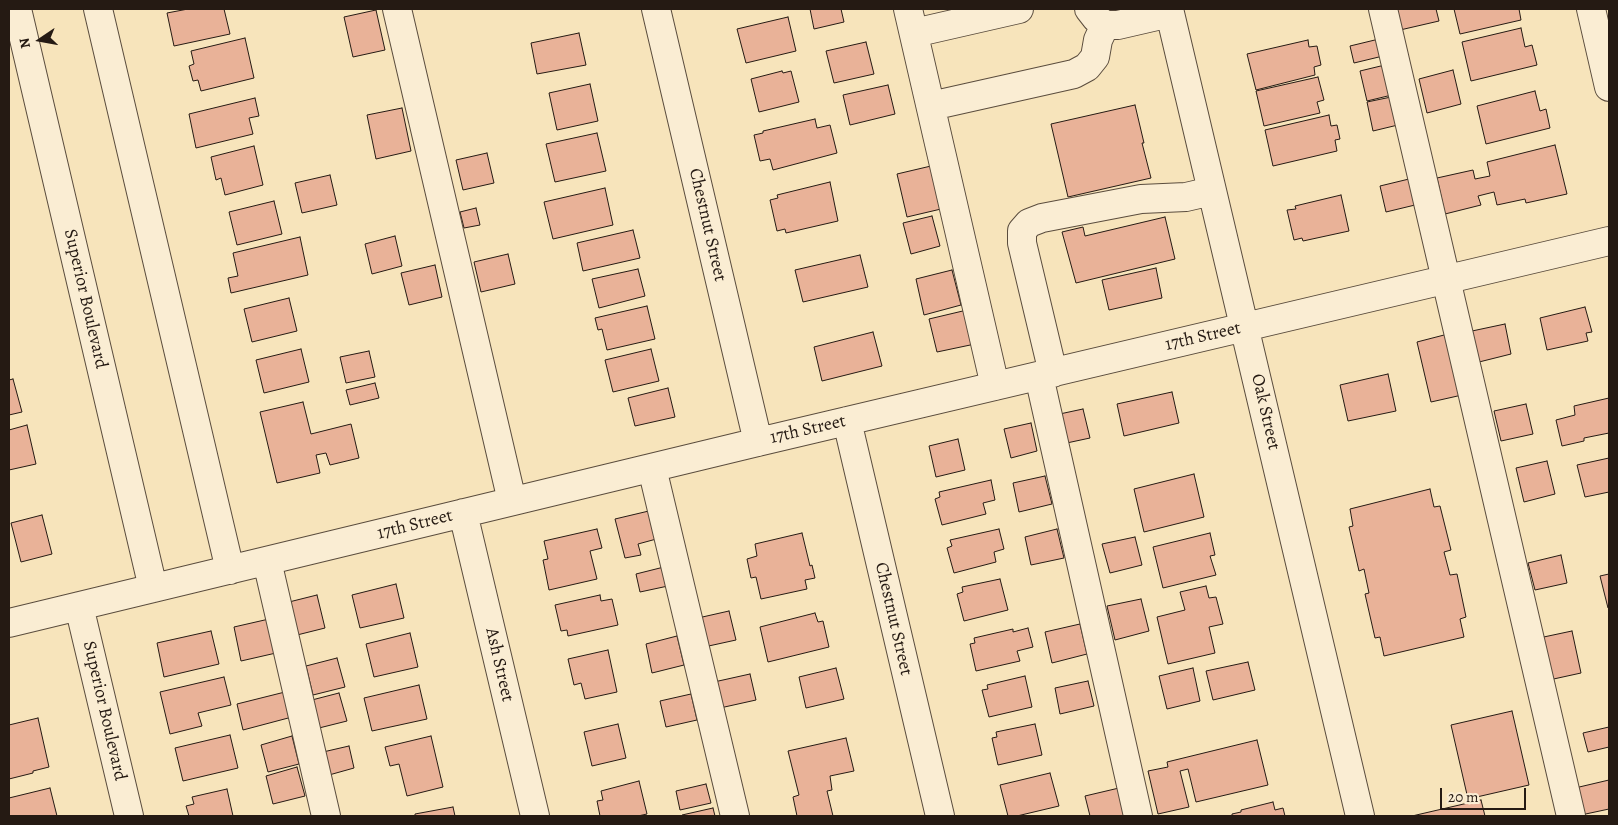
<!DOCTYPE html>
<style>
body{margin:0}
#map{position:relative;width:1618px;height:825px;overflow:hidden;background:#f7e4bb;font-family:Alegreya,serif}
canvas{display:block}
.frame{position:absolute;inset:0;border:10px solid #251a13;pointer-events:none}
.north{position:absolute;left:15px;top:15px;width:50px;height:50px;-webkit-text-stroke:4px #faedd3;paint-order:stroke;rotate:258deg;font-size:14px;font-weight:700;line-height:20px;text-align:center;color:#251a13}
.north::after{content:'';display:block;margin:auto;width:18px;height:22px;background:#251a13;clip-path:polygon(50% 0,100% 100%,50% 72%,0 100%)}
.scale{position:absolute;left:1440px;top:788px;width:86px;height:22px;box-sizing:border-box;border:2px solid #251a13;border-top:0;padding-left:6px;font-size:15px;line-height:18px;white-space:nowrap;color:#251a13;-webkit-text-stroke:4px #faedd3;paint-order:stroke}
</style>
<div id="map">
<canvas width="1618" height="825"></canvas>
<div class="frame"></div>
<div class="north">N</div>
<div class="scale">20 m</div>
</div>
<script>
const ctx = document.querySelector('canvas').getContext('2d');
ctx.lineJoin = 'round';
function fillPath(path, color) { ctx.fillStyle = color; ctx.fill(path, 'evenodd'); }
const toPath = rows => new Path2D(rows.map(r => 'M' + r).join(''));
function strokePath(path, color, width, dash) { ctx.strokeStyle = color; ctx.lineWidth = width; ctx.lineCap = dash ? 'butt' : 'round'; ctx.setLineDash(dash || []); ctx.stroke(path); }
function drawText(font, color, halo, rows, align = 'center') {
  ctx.font = font + ' Alegreya,serif'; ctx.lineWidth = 4; ctx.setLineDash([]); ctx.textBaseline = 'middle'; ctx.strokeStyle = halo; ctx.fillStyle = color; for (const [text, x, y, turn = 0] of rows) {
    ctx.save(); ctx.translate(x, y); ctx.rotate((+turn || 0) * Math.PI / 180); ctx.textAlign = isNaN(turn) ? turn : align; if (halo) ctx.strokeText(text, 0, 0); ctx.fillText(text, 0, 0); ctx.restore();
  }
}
const building = toPath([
 [188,9,224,9,230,34,174,46,167,13,188,9],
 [810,9,841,9,844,22,814,29,810,9],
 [1396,9,1436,9,1439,21,1400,30,1396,9],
 [1454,9,1519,9,1521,20,1460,34,1454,9],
 [376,10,385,50,353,57,344,17,376,10],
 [788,17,796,51,746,63,737,29,788,17],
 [1521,28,1525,47,1532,45,1537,65,1471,81,1462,42,1521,28],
 [579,33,586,65,537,74,531,43,579,33],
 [245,38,254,78,201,91,198,80,193,81,189,66,194,64,191,51,245,38],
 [1379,39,1383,56,1354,63,1350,46,1379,39],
 [1308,40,1309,47,1317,46,1321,65,1314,67,1315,75,1256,90,1247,54,1308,40],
 [866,42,874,74,834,83,826,51,866,42],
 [1389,64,1396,94,1367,101,1360,71,1389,64],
 [1453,70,1461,104,1427,113,1419,79,1453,70],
 [782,71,783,73,791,71,799,102,759,112,751,79,782,71],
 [1318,77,1324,100,1317,102,1320,113,1264,126,1256,91,1318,77],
 [590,84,598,121,557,130,549,93,590,84],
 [888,85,895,114,850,125,843,95,888,85],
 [1535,91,1540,111,1546,109,1550,128,1486,144,1477,106,1535,91],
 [1396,96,1402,124,1373,131,1367,102,1396,96],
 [255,98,259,116,249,118,253,134,196,148,189,114,255,98],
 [1135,105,1144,143,1142,143,1151,178,1068,197,1051,124,1135,105],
 [402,108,411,151,376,159,367,115,402,108],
 [1329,115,1331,126,1337,125,1340,139,1335,140,1337,151,1273,166,1265,130,1329,115],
 [815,119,817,128,830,125,837,153,773,170,770,159,760,161,754,135,763,133,763,131,815,119],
 [597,133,606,171,555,182,546,144,597,133],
 [1555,145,1567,194,1526,203,1525,199,1497,205,1494,192,1478,196,1481,205,1445,214,1437,178,1473,170,1475,179,1490,176,1487,162,1555,145],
 [254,146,263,185,225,195,221,178,216,180,211,157,254,146],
 [487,153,494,183,463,190,456,160,487,153],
 [931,166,941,209,907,217,897,174,931,166],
 [330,175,337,205,302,213,295,183,330,175],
 [1409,179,1415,205,1386,212,1380,186,1409,179],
 [830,182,838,221,786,233,785,229,777,231,770,200,778,198,777,195,830,182],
 [605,188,613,225,553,239,544,202,605,188],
 [1341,195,1349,231,1303,241,1302,238,1294,240,1287,210,1296,209,1295,206,1341,195],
 [274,201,282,234,237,245,229,212,274,201],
 [476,208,480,225,464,228,460,212,476,208],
 [932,216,940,246,911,254,903,223,932,216],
 [1165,217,1175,259,1076,283,1062,232,1083,227,1085,236,1165,217],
 [633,230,640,258,583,271,577,243,633,230],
 [395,236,402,266,372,274,365,244,395,236],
 [300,237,308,275,231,293,228,278,238,276,233,253,300,237],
 [508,254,515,284,481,292,474,262,508,254],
 [860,255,868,287,803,302,795,270,860,255],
 [435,265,442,297,409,305,401,273,435,265],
 [1156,268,1162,298,1109,310,1102,280,1156,268],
 [638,269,645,296,599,308,592,279,638,269],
 [952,270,961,305,924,315,916,279,952,270],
 [289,298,297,331,252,342,244,309,289,298],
 [647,306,655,339,607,350,602,329,598,330,595,318,647,306],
 [1585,307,1592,332,1586,333,1588,341,1547,350,1540,318,1585,307],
 [967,310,975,344,937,352,929,319,967,310],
 [1505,324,1511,354,1479,362,1472,331,1505,324],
 [873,332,882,366,822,381,814,347,873,332],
 [1448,334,1462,395,1431,402,1417,342,1448,334],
 [301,349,309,382,264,393,256,360,301,349],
 [651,349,659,381,613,392,605,360,651,349],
 [369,351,375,377,346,383,340,357,369,351],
 [1388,374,1396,411,1348,421,1340,385,1388,374],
 [13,379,22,412,9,415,9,380,13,379],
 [375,383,379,398,350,405,346,390,375,383],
 [668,388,675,417,635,426,628,398,668,388],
 [1172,392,1179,423,1124,436,1117,404,1172,392],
 [1609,398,1609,433,1584,438,1584,441,1562,446,1556,420,1575,415,1574,406,1609,398],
 [303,402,311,434,351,424,359,458,330,465,326,453,316,455,320,473,277,483,260,412,303,402],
 [1526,404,1533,434,1501,441,1494,411,1526,404],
 [1083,409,1090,438,1062,444,1055,415,1083,409],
 [1031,423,1037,451,1011,458,1004,429,1031,423],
 [27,425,36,464,9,470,9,430,27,425],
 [958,439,965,470,936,477,929,446,958,439],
 [1609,458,1609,492,1585,497,1577,465,1609,458],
 [1547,461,1555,494,1524,502,1516,468,1547,461],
 [1194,474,1204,517,1144,532,1134,489,1194,474],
 [1045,476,1052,504,1019,512,1013,483,1045,476],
 [991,480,995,500,983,503,986,514,942,525,935,499,940,497,939,492,991,480],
 [1430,489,1434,507,1440,506,1451,550,1444,552,1450,575,1457,574,1466,617,1460,619,1464,637,1384,656,1380,637,1375,638,1365,594,1369,593,1364,569,1359,571,1349,527,1353,526,1350,509,1430,489],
 [653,510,660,538,638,544,641,555,625,558,615,519,653,510],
 [42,515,52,554,21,562,11,523,42,515],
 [597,529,602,548,590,551,597,579,549,590,543,560,548,559,544,541,597,529],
 [999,529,1004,549,994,552,996,562,954,573,947,548,952,546,950,540,999,529],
 [1057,529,1064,558,1031,565,1025,537,1057,529],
 [802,533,810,566,812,565,815,578,805,580,807,589,761,599,756,577,751,578,747,559,757,556,755,544,802,533],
 [1210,533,1215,555,1210,556,1216,575,1163,588,1153,547,1210,533],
 [1135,537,1142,565,1110,573,1102,544,1135,537],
 [1561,555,1567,583,1535,590,1528,563,1561,555],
 [664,567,668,586,640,592,636,574,664,567],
 [1609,574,1609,608,1608,608,1600,576,1609,574],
 [1000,579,1008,610,964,621,957,594,963,592,962,587,1000,579],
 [396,584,404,618,360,628,352,595,396,584],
 [1206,586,1209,598,1216,597,1223,624,1209,627,1215,653,1168,664,1157,617,1185,610,1180,592,1206,586],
 [317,595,325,628,293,636,285,603,317,595],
 [600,595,601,601,612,599,618,625,568,636,567,630,561,631,555,605,600,595],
 [1141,599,1149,631,1115,640,1107,606,1141,599],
 [729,611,736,640,704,647,698,618,729,611],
 [815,613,818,622,823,621,829,647,768,662,760,627,815,613],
 [269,619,276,653,241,661,234,627,269,619],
 [1080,624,1087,654,1052,663,1045,632,1080,624],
 [1028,628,1033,647,1017,651,1020,661,976,671,970,644,975,643,974,638,1013,629,1013,632,1028,628],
 [211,631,219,664,164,677,157,643,211,631],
 [1572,631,1581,673,1549,680,1539,638,1572,631],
 [410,633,418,667,374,677,366,644,410,633],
 [677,636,684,665,652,673,646,644,677,636],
 [608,650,617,692,585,699,581,683,574,685,568,659,608,650],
 [337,658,345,687,313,695,306,666,337,658],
 [1248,662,1255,690,1213,700,1206,671,1248,662],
 [836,668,844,699,806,708,799,677,836,668],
 [1193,668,1200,701,1167,709,1159,676,1193,668],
 [750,674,756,700,720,708,714,682,750,674],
 [1025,676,1032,707,989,717,982,690,988,689,987,685,1025,676],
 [224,677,231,705,198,713,202,726,170,734,160,692,224,677],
 [1088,681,1094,706,1060,714,1055,688,1088,681],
 [419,685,427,719,372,731,364,698,419,685],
 [285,692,292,717,243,730,237,704,285,692],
 [339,693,347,721,315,729,308,701,339,693],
 [691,694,697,720,666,727,660,701,691,694],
 [1512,711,1529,785,1468,799,1451,725,1512,711],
 [38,718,49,767,33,771,33,773,9,779,9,725,38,718],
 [618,724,626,758,592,766,584,732,618,724],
 [1035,724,1042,755,998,765,992,738,997,737,996,732,1035,724],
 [1609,727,1609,747,1588,752,1583,733,1609,727],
 [230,735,238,768,183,781,175,748,230,735],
 [292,736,299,764,268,772,261,745,292,736],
 [431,736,443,787,407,796,399,764,390,766,385,747,431,736],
 [846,738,854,771,830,776,832,790,827,791,833,816,797,816,793,797,799,795,788,751,846,738],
 [1257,740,1268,785,1196,802,1188,769,1180,771,1189,807,1158,814,1148,771,1168,767,1167,762,1257,740],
 [349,746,354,768,329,775,323,752,349,746],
 [297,767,305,796,273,804,266,776,297,767],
 [1050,773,1059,806,1017,816,1008,816,1000,785,1050,773],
 [1609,780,1609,809,1581,815,1575,788,1609,780],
 [639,781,647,814,638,816,600,816,597,801,603,800,601,791,639,781],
 [706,784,711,803,680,810,676,791,706,784],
 [50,788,57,816,9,816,9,798,50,788],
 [1119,788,1126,816,1090,816,1085,796,1119,788],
 [227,789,233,816,189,816,186,806,194,804,192,797,227,789],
 [1481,800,1485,816,1412,816,1481,800],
 [1273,802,1275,810,1283,808,1285,816,1232,816,1232,814,1241,812,1241,810,1273,802],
 [453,807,455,816,415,816,415,814,453,807],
 [713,808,715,816,682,816,682,815,713,808]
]);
const minor = toPath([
 [17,9,153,588],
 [98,9,230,570],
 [397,9,512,501],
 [656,9,758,442],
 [908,9,995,386],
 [1089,9,1096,18,1105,25,1118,25,1170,13],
 [1169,9,1360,816],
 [1383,9,1571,816],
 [1591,9,1609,87],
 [914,33,1019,9],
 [931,106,1074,74,1087,67,1095,57,1098,40,1105,25],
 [1053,373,1022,243,1022,231,1029,223,1042,218,1141,199,1186,197,1212,191],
 [1039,376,1138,816],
 [847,421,940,816],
 [652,468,735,816],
 [463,513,535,816],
 [267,561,326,816],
 [79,606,129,816],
 [9,623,758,442,1609,241]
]);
const streetNames = [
 ["Chestnut Street",707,225,77],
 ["Superior Boulevard",85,299,77],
 ["17th Street",1203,337,-13],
 ["Oak Street",1265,412,77],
 ["17th Street",808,430,-13],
 ["17th Street",415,525,-14],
 ["Chestnut Street",893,619,77],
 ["Ash Street",499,665,77],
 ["Superior Boulevard",104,711,77]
];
fillPath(building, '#e9b298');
strokePath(building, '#251a13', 1);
strokePath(minor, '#5a4c3d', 30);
strokePath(minor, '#faedd3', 28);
drawText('18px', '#251a13', '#faedd3', streetNames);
</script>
